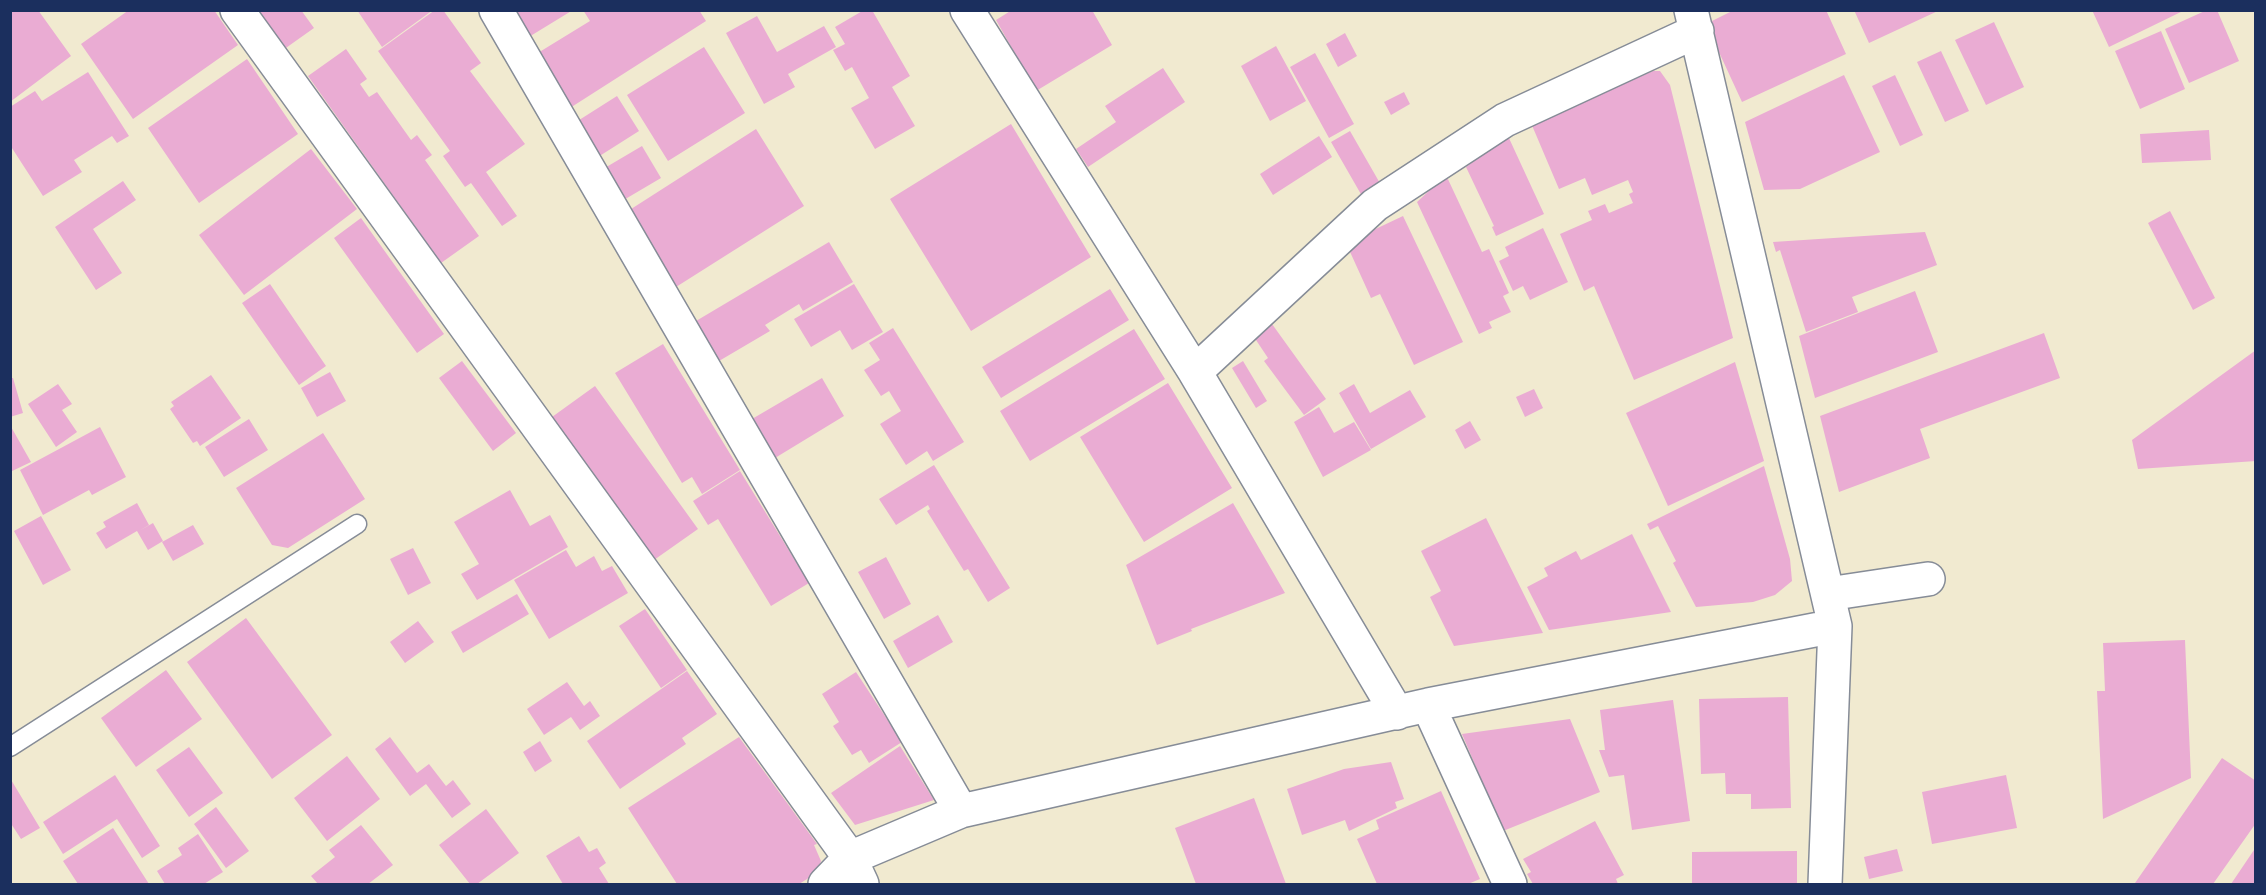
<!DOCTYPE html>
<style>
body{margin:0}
#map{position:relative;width:2266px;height:895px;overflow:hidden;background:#f1ead0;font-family:"Gochi Hand",sans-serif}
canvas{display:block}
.frame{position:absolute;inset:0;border:12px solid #1b2f5e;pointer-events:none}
</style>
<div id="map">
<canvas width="2266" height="895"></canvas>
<div class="frame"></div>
</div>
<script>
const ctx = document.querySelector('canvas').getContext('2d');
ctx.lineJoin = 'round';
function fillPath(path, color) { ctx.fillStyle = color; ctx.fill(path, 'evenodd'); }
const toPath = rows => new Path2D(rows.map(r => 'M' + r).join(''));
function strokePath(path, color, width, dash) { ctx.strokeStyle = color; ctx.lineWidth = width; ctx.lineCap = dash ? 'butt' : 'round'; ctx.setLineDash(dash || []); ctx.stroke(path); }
const building = toPath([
 [10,10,38,10,71,56,10,102],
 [129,10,214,10,238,45,133,119,81,44],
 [255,10,301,10,314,28,283,50],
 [357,10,433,10,382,47],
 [435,10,443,10,481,63,470,71,525,144,486,172,517,216,502,226,471,183,465,187,443,156,450,151,378,51],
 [501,10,573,10,519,43],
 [583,10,699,10,706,21,559,115,528,59,590,21],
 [864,10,872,10,910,76,892,87,915,126,875,149,851,108,869,98,852,67,845,71,833,50,845,44,835,27],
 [1012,10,1092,10,1112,45,1036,91,996,20],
 [1734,10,1826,10,1846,54,1742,102,1706,24],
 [1854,10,1940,10,1869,43],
 [2092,10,2185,10,2109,47],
 [2207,10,2217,10,2239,61,2189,83,2165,29],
 [757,16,777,52,824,26,836,47,788,74,795,87,764,104,726,33],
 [1994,22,2024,87,1986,105,1955,40],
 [2161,31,2185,89,2140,109,2115,51],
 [1345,33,1357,56,1338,67,1326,44],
 [1276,46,1306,101,1270,121,1241,66],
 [704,47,745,113,668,161,627,95],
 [346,49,367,79,360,84,369,97,377,92,411,140,417,135,432,155,425,160,479,236,441,263,308,76],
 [1941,51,1969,111,1945,122,1917,62],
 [1315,53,1354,124,1329,138,1290,67],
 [247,59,298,134,199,203,148,128],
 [1163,68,1185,102,1088,167,1076,149,1116,122,1105,106],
 [1653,71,1660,71,1670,85,1733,338,1634,380,1594,286,1584,291,1560,234,1592,220,1588,211,1605,204,1609,213,1633,203,1629,194,1633,192,1628,180,1592,195,1585,178,1559,189,1531,123],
 [88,72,129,136,117,143,112,136,74,160,82,172,43,196,10,145,10,107,35,91,42,101],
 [1844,75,1880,152,1800,189,1764,190,1745,122],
 [1895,75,1923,135,1900,146,1872,86],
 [1404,92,1410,104,1391,115,1384,102],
 [617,96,639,131,598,157,576,122],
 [1011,124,1091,257,971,331,890,199],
 [756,129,804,206,676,287,628,211],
 [2209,130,2211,160,2142,163,2140,134],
 [1350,131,1381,185,1362,196,1331,142],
 [1319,136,1332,157,1273,195,1260,174],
 [1508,136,1544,214,1496,236,1492,227,1494,226,1466,167],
 [642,146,661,178,622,201,603,169],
 [311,149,357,209,244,295,199,235],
 [1446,175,1482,252,1489,249,1509,293,1503,296,1511,312,1489,322,1492,328,1479,334,1417,202],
 [123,181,136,200,93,229,122,273,96,290,55,227],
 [2170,211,2215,298,2193,310,2148,223],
 [1403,216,1463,342,1414,365,1380,294,1371,298,1346,243],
 [361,218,444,334,417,353,334,238],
 [1543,228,1568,282,1530,300,1523,286,1513,291,1499,261,1509,256,1505,247],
 [1925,232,1937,265,1852,297,1858,312,1806,332,1780,250,1776,252,1773,242],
 [829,242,853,282,803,311,799,304,765,325,770,331,719,361,696,321],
 [270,284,326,366,299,385,242,303],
 [854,284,883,332,852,350,840,330,811,347,794,319],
 [1110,289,1129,320,1001,398,982,367],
 [1915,291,1938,352,1815,398,1799,336],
 [1272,324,1326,399,1304,415,1264,361,1268,358,1254,337],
 [893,328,964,442,933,461,927,451,906,465,880,424,901,411,889,391,881,396,864,370,880,360,869,343],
 [1134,329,1165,379,1030,461,1000,411],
 [2044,333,2060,378,1920,429,1930,458,1839,492,1820,416],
 [663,344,740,470,702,494,692,477,682,483,615,373],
 [2256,350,2256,461,2138,469,2132,440],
 [462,361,516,433,493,451,439,378],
 [1243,361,1267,401,1256,408,1232,368],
 [1735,362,1764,461,1668,506,1626,413],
 [330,372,346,401,317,417,301,388],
 [211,375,241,418,200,446,197,441,193,443,170,409,174,406,171,402],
 [10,378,13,378,23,413,10,417],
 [822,378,844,416,775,458,752,419],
 [1168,383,1232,488,1144,542,1080,437],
 [58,384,72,404,62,410,77,432,56,447,28,404],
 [1354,384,1370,413,1410,390,1426,417,1371,449,1339,393],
 [595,386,698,529,654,560,552,417],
 [1534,389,1543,408,1525,417,1516,397],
 [1319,407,1334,433,1354,422,1371,450,1323,477,1294,422],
 [249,419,268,450,224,477,205,447],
 [1470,421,1481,440,1465,449,1455,430],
 [10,425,31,462,10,472],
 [100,427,126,477,92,495,89,490,43,515,20,470],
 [323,433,365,499,288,548,272,545,236,488],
 [934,465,1010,588,988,602,968,569,964,571,927,511,930,509,928,505,896,525,879,499],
 [1764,466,1790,559,1792,581,1775,595,1753,602,1696,607,1673,563,1676,561,1658,526,1650,530,1647,524],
 [740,471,809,583,771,606,718,519,708,525,693,501],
 [510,490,530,526,550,515,568,547,477,600,461,574,479,564,454,522],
 [137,503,149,525,139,531,153,523,163,541,148,550,137,531,106,549,96,533,106,527,103,522],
 [1233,503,1285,593,1191,629,1192,631,1157,645,1126,565],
 [41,516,71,570,43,585,14,531],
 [1486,518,1543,633,1454,646,1430,597,1441,591,1421,551],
 [193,525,204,544,173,561,162,542],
 [1632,534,1671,612,1549,630,1527,587,1548,576,1544,568,1576,551,1581,560],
 [413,548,431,583,408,595,390,559],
 [566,550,576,567,594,556,602,571,612,566,628,593,549,639,514,580],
 [886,557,911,604,884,619,858,572],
 [517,594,529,614,463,653,451,632],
 [645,609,687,670,661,688,619,626],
 [938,615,953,642,908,668,893,641],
 [246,618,332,735,272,779,187,662],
 [418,621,434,642,405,663,390,642],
 [2185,640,2191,778,2103,819,2097,691,2105,691,2103,643],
 [166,670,202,719,136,767,101,718],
 [687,671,717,714,682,738,686,744,620,789,587,741],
 [856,672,902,742,869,763,861,750,852,755,833,726,839,722,822,694],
 [567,682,584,706,590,701,600,716,580,730,571,717,544,735,527,709],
 [1788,697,1791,808,1751,809,1751,794,1726,794,1725,773,1701,774,1699,699],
 [1673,700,1690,821,1632,830,1624,775,1609,777,1599,750,1605,750,1600,710],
 [1570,719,1600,792,1503,831,1462,734],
 [390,737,417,773,429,764,446,786,453,780,471,804,452,818,426,784,410,796,375,749],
 [739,737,817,844,814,845,821,861,818,869,811,874,812,876,799,884,677,884,628,808],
 [540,741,552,761,535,772,523,752],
 [900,746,934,800,855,825,831,793],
 [189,747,223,793,189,817,156,770],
 [347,756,380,799,327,841,294,798],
 [2222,758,2256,781,2256,823,2213,884,2135,883],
 [1391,762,1404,799,1395,802,1397,808,1349,831,1345,820,1302,835,1287,789,1344,769],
 [115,775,160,846,142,858,117,819,63,854,43,822],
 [2006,775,2017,828,1932,844,1922,792],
 [10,778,40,828,21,839,10,822],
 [1441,791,1480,879,1468,884,1377,884,1357,839,1379,829,1376,820],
 [1254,798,1286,884,1196,884,1175,828],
 [216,807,249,851,226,868,194,824],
 [486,809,519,853,477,884,470,884,439,845],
 [1595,821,1624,875,1616,879,1618,884,1533,884,1527,874,1531,872,1523,859],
 [361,825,393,865,368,884,318,884,311,876,335,857,329,850],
 [113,828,149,884,78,884,63,861],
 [198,834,223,872,204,884,165,884,157,871,182,855,178,848],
 [579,836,589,852,597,848,606,863,599,868,609,884,563,884,546,856],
 [2256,847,2256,884,2231,884],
 [1897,849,1903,871,1869,879,1864,857],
 [1797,851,1797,884,1692,884,1692,852]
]);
const service = toPath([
 [10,747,357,524]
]);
const minor = toPath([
 [237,10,850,858,862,884],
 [496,10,961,811],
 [967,10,1195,372,1397,713],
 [1691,10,1835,626,1825,884],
 [1195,372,1375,205,1505,120,1697,31],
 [1828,594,1928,579],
 [1428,705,1510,884],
 [825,884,850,858,961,811,1428,705,1835,626]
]);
fillPath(building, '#eaacd3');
strokePath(service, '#868c97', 21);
strokePath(minor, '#868c97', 36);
strokePath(service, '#fff', 18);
strokePath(minor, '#fff', 33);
</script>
